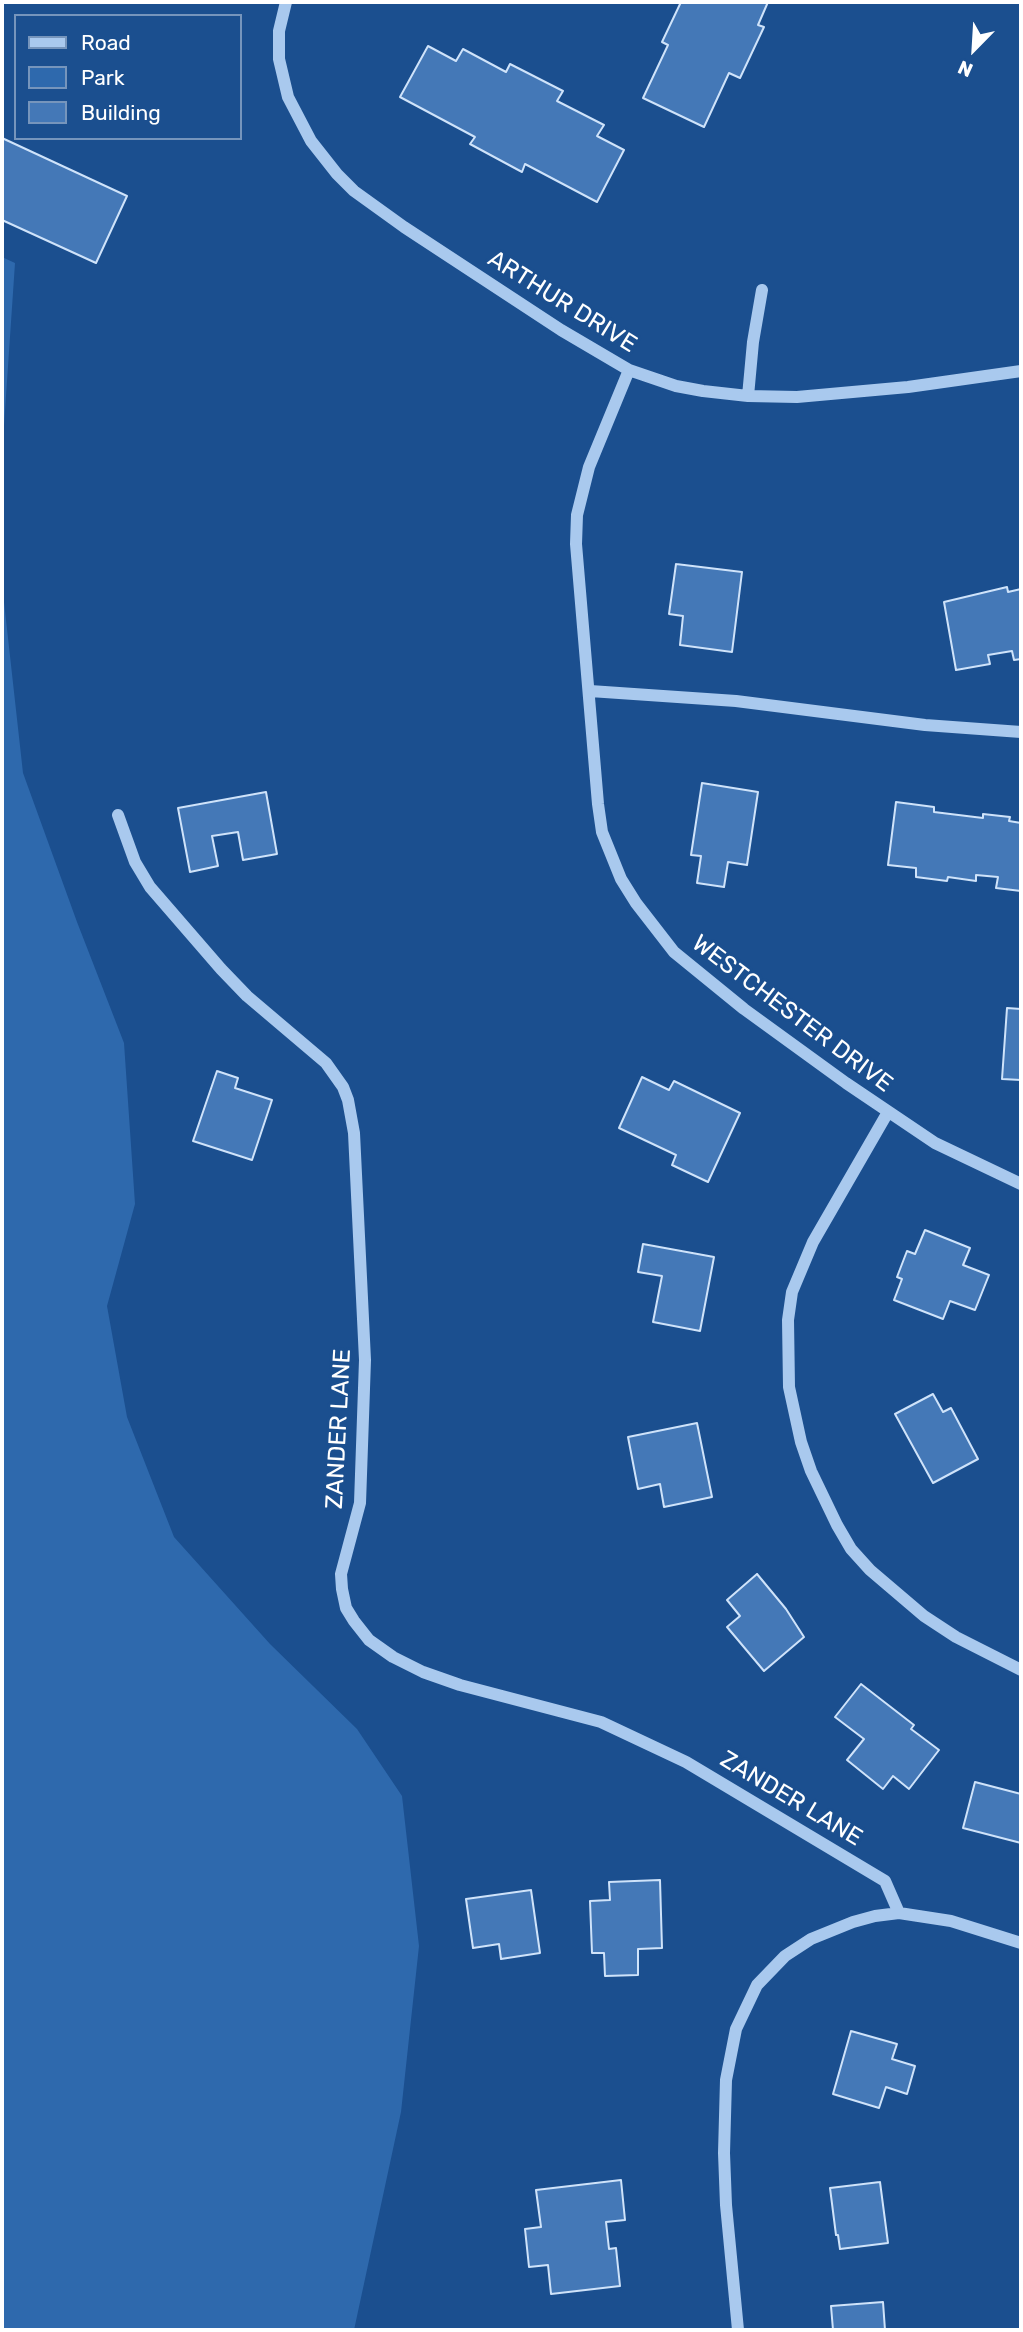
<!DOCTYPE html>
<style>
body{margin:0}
#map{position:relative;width:1023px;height:2332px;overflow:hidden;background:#1b4f8f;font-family:Rubik,sans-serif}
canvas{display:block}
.frame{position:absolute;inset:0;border:4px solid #fff;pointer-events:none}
.legend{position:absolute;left:14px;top:14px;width:228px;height:126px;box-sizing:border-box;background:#1b4f8f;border:2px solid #7695bc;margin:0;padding:9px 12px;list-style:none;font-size:21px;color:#fff}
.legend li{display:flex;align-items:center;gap:14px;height:35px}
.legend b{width:35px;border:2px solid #7695bc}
.north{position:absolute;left:939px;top:14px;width:70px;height:70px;-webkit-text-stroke:5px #1b4f8f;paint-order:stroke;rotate:204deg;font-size:19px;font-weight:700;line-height:28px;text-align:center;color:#fff}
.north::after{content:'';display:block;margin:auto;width:24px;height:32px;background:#fff;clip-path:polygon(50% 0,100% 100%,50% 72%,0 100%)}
</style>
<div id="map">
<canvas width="1023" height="2332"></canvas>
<div class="frame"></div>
<ul class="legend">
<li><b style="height:9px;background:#a9c9ee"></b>Road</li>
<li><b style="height:19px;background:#2e69ad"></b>Park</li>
<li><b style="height:19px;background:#4478b7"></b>Building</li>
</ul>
<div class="north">N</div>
</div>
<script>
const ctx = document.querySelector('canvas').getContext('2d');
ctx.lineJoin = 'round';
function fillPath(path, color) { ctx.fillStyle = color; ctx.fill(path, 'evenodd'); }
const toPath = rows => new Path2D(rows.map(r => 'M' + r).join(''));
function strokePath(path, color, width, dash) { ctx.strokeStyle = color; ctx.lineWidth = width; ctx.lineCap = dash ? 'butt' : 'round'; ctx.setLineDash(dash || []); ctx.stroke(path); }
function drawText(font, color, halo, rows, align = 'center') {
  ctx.font = font + ' Rubik,sans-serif'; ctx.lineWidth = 6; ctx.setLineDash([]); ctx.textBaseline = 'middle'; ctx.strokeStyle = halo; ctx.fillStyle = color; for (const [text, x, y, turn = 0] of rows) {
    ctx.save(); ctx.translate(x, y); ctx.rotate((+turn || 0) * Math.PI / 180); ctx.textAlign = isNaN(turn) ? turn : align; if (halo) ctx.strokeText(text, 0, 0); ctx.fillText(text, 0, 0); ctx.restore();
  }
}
const green = toPath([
 [2,257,15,263,2,455],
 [2,584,23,773,77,922,124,1043,135,1204,107,1306,127,1417,174,1537,270,1644,357,1729,402,1796,419,1946,401,2112,354,2330,2,2330]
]);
const building = toPath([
 [681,2,768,2,758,25,764,27,740,78,729,73,704,127,643,98,668,45,662,42,681,2],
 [428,46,456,61,463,49,506,72,510,64,563,91,557,101,604,125,597,136,624,150,597,202,525,164,522,172,470,144,475,137,400,97,428,46],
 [2,138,127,196,96,263,2,220,2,138],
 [676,564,742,572,732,652,680,645,683,616,669,614,676,564],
 [1007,587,1008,592,1021,589,1021,659,1014,660,1012,651,988,655,990,664,956,670,944,602,1007,587],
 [702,783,758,792,747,865,728,862,724,887,697,883,701,856,691,855,702,783],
 [266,792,277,854,243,860,238,832,212,836,218,866,190,872,178,808,266,792],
 [896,802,934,807,934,812,983,818,983,814,1010,817,1009,821,1021,823,1021,891,996,888,998,877,976,875,976,881,948,877,947,881,916,877,916,868,888,865,896,802],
 [1007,1008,1021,1009,1021,1080,1002,1079,1007,1008],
 [217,1071,238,1078,235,1088,272,1100,252,1160,193,1141,217,1071],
 [642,1077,669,1090,674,1081,740,1113,708,1182,672,1165,676,1155,619,1128,642,1077],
 [925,1230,970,1248,963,1265,989,1275,975,1310,950,1301,943,1319,894,1300,902,1279,897,1277,907,1251,915,1254,925,1230],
 [643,1244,714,1257,700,1331,653,1322,662,1276,638,1272,643,1244],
 [933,1394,943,1412,951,1408,978,1459,933,1483,895,1414,933,1394],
 [697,1423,712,1497,664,1507,660,1484,638,1489,628,1437,697,1423],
 [757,1574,786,1609,804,1637,764,1671,727,1627,740,1616,727,1600,757,1574],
 [861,1684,914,1725,911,1729,939,1750,909,1789,893,1776,883,1789,847,1760,864,1739,835,1717,861,1684],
 [975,1782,1021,1794,1021,1843,963,1828,975,1782],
 [660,1880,662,1948,638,1949,638,1975,605,1976,604,1953,592,1953,590,1901,610,1900,609,1882,660,1880],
 [531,1890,540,1953,501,1959,499,1944,473,1948,466,1899,531,1890],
 [851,2031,897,2044,892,2059,915,2066,907,2094,886,2087,879,2108,833,2094,851,2031],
 [621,2180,625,2220,606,2222,609,2249,616,2248,620,2286,551,2294,548,2265,529,2267,525,2229,541,2227,536,2190,621,2180],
 [880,2182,888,2243,840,2249,838,2235,836,2235,830,2188,880,2182],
 [883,2302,885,2330,833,2330,831,2306,883,2302]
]);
const minor = toPath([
 [286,2,279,31,279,59,288,97,311,141,337,174,354,191,404,227,561,330,629,370,676,386,703,391,748,396,797,397,908,387,1021,371],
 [629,370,589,467,577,515,576,544,598,804,602,832,621,879,636,903,674,952,744,1009,846,1083,935,1143,1021,1184],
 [748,396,753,342,762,290],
 [590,691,736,701,925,725,1021,732],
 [118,815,135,862,150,887,221,969,247,996,326,1063,343,1087,348,1100,354,1133,365,1360,360,1503,341,1574,342,1589,346,1608,354,1621,369,1640,393,1657,423,1672,460,1685,601,1722,686,1762,885,1881,899,1913],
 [888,1112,813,1242,792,1292,788,1320,789,1387,801,1442,811,1471,837,1525,851,1549,870,1570,924,1616,956,1637,1021,1670],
 [738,2330,726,2205,724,2153,726,2080,736,2029,757,1985,785,1956,811,1939,853,1922,875,1916,899,1913,951,1921,1021,1943]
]);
const streetNames = [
 ["ARTHUR DRIVE",562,302,32],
 ["WESTCHESTER DRIVE",792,1014,37],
 ["ZANDER LANE",339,1429,-87],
 ["ZANDER LANE",791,1799,31]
];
fillPath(green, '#2e69ad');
fillPath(building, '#4478b7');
strokePath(building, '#cfe3fa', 2);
strokePath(minor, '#a9c9ee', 12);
drawText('24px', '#fff', '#1b4f8f', streetNames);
</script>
